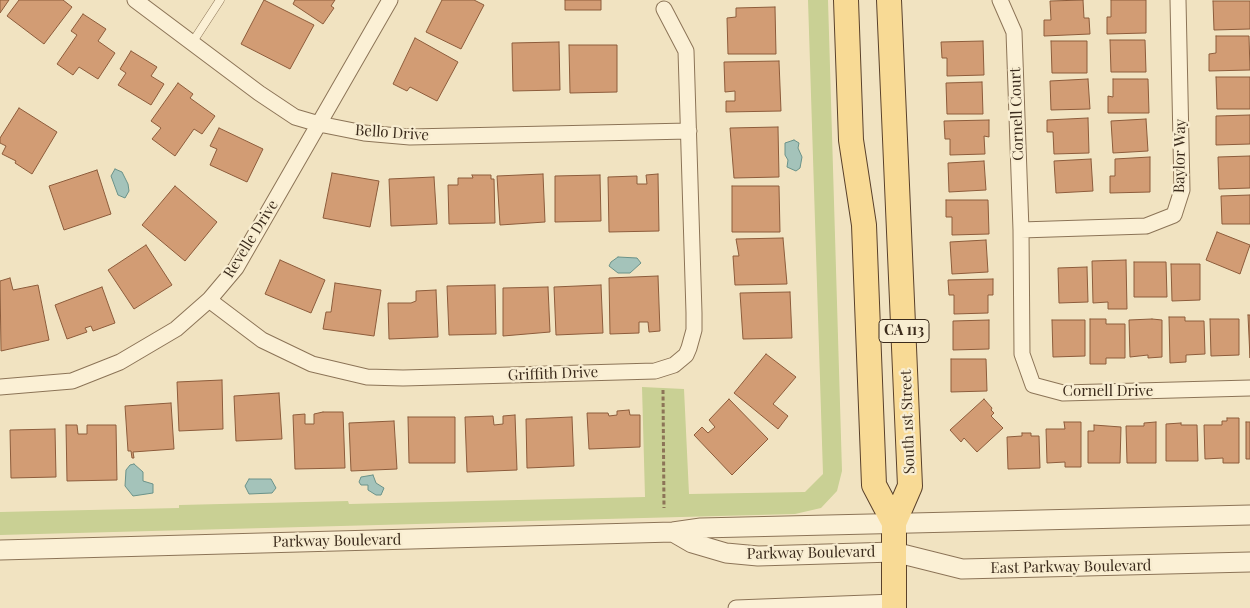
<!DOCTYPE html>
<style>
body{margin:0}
canvas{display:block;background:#f1e3c1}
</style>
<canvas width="1250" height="608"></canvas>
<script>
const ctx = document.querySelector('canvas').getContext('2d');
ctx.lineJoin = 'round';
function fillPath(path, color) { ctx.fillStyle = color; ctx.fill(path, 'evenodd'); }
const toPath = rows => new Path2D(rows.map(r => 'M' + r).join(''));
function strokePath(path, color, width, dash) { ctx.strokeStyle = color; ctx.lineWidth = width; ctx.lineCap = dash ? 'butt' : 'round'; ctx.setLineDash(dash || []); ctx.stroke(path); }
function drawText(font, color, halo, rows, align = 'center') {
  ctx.font = font + ' "Playfair Display",serif'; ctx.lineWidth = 4.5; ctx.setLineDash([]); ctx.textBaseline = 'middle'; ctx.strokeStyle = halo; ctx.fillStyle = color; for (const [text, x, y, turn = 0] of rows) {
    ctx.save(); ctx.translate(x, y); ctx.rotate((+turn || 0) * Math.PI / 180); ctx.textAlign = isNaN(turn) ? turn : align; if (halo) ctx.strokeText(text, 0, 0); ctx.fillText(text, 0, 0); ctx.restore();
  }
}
const green = toPath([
 [808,0,828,0,842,471,837,491,821,508,795,514,0,535,0,512,179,508,179,505,348,501,349,504,645,497,642,387,684,389,689,494,805,492,823,474]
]);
const water = toPath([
 [794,140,799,143,798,148,802,157,800,168,796,171,787,167,788,160,785,155,785,143,794,140],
 [115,169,122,172,128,184,129,191,125,198,118,195,111,176,115,169],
 [618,257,637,258,641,263,630,273,618,273,609,266,611,262,618,257],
 [134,464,143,472,143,481,153,484,153,493,133,496,125,486,126,470,130,465,134,464],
 [373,475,376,483,384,488,381,495,376,495,368,490,368,485,361,485,359,482,361,477,373,475],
 [249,479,271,479,276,488,272,493,249,494,245,486,249,479]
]);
const building = toPath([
 [0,0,9,0,0,13,0,0],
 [19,0,63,0,72,7,44,44,7,16,19,0],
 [264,0,314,25,290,69,241,44,264,0],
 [295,0,335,0,331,6,334,8,323,24,293,4,295,0],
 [442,0,474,0,484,5,461,49,426,32,442,0],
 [565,0,601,0,601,10,565,10,565,0],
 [1083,0,1084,18,1089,18,1090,34,1044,36,1044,20,1051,20,1050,1,1083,0],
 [1111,0,1146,0,1146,33,1107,34,1107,17,1111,17,1111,0],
 [1213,1,1250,1,1250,29,1214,30,1213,1],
 [775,7,776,54,728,54,727,18,736,17,736,8,775,7],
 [83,14,106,29,98,41,115,53,98,79,79,67,73,75,57,64,77,35,71,31,83,14],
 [1216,36,1249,36,1250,70,1209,71,1209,54,1216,53,1216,36],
 [415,38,458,62,437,101,410,87,407,91,393,84,415,38],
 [1110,40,1145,40,1146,72,1111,72,1110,40],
 [983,41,984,75,947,76,947,58,942,58,941,42,983,41],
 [1051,41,1087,41,1087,73,1052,73,1051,41],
 [559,42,560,90,513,91,512,43,559,42],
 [569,45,617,45,617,92,570,93,569,45],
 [131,51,157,67,151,76,164,84,151,105,118,85,126,73,120,69,131,51],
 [779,61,781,111,726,112,726,101,735,101,735,91,725,92,724,62,779,61],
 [1216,77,1250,77,1250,109,1217,109,1216,77],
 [1088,79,1090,109,1051,110,1050,81,1088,79],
 [1113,79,1148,79,1149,113,1108,113,1108,96,1113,97,1113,79],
 [982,82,983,114,947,114,946,83,982,82],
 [178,83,193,94,190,98,215,116,202,134,194,129,175,156,152,139,161,128,151,121,178,83],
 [19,108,57,132,32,174,15,163,16,161,2,154,6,146,0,143,0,138,19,108],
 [1250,115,1250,144,1216,145,1216,116,1250,115],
 [1088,118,1089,153,1054,154,1053,132,1047,132,1047,120,1088,118],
 [1146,119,1148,151,1113,153,1111,121,1146,119],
 [989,120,989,137,984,136,985,154,950,155,950,139,945,139,944,121,989,120],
 [778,127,779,177,734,178,730,128,778,127],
 [219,128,263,149,247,182,210,165,217,149,210,146,219,128],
 [1250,156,1250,188,1219,189,1218,157,1250,156],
 [1150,157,1150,192,1110,193,1110,176,1115,176,1115,159,1150,157],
 [1091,159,1093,191,1056,193,1054,161,1091,159],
 [984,161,986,190,949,192,948,163,984,161],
 [97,170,111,214,64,230,49,186,97,170],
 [332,173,379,181,370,227,323,218,332,173],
 [543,174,545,222,500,225,497,176,543,174],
 [658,174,659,231,609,232,608,177,637,176,637,184,647,184,646,175,658,174],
 [472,175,491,175,491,179,494,179,495,223,449,224,448,185,458,185,458,178,473,178,472,175],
 [600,175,601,221,555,222,555,176,600,175],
 [434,177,437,224,391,226,389,179,434,177],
 [175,186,217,222,185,261,142,225,175,186],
 [732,186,779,186,780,232,732,232,732,186],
 [1250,195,1250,224,1222,224,1221,196,1250,195],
 [946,200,988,200,989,234,952,235,952,217,946,217,946,200],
 [1217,232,1250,245,1240,274,1206,260,1217,232],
 [783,238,787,284,735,285,733,256,739,256,736,239,783,238],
 [986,240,988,272,952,274,950,242,986,240],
 [146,245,172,285,134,309,108,270,146,245],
 [280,260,325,280,311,313,265,294,280,260],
 [1126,260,1127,309,1108,309,1108,302,1093,303,1092,261,1126,260],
 [1134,262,1166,262,1167,297,1134,297,1134,262],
 [1171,264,1200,264,1200,300,1172,301,1171,264],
 [1087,267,1088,302,1059,303,1058,268,1087,267],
 [658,276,660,331,649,332,648,322,639,322,639,333,610,334,609,278,658,276],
 [10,278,13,290,38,285,49,340,1,351,0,281,10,278],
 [993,279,993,295,988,295,988,313,954,314,954,295,949,295,948,280,993,279],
 [335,283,381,290,374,336,323,329,326,312,331,312,335,283],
 [495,285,496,334,449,335,447,286,495,285],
 [601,285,603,333,556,335,554,287,601,285],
 [102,287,115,323,93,331,91,326,85,328,87,332,67,339,55,305,102,287],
 [548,287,550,332,503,336,503,288,548,287],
 [436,290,438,337,389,339,388,303,411,303,416,301,416,291,436,290],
 [790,292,792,338,743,339,740,293,790,292],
 [1248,315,1250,315,1250,358,1248,315],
 [1169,317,1185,317,1185,321,1204,321,1205,354,1186,355,1186,362,1170,363,1169,317],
 [1090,319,1106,319,1106,324,1125,324,1125,358,1106,358,1106,364,1090,364,1090,319],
 [1152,319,1162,320,1162,357,1148,358,1148,355,1130,357,1129,320,1152,319],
 [1210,319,1239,319,1239,355,1211,356,1210,319],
 [989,320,989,349,953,350,953,321,989,320],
 [1052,320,1085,320,1085,356,1053,357,1052,320],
 [766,354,796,377,773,404,788,416,778,429,734,393,766,354],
 [951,359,986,359,987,391,951,392,951,359],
 [222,380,223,429,179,431,177,382,222,380],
 [279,393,282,439,236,441,234,396,279,393],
 [729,399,768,439,732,475,694,435,702,427,708,433,715,427,709,420,729,399],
 [984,399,992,408,991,410,994,413,991,416,1003,428,977,452,964,438,961,442,950,430,984,399],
 [171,403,174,449,133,452,134,458,132,458,131,451,128,451,125,406,171,403],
 [629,410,630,415,640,415,640,447,589,449,587,413,608,413,609,416,617,415,617,411,629,410],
 [323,412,343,412,345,468,295,469,293,415,305,414,305,424,314,424,314,414,323,412],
 [515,415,517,470,467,472,465,417,493,416,494,425,503,424,503,416,515,415],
 [408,417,455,417,455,463,409,463,408,417],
 [572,417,574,466,527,468,526,419,572,417],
 [1227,418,1239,418,1239,463,1223,463,1223,458,1205,459,1204,425,1222,425,1222,421,1227,421,1227,418],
 [394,421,397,469,351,471,349,423,394,421],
 [1064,422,1081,422,1081,467,1065,467,1065,462,1047,463,1046,429,1065,429,1064,422],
 [1156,422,1156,463,1127,463,1126,426,1144,426,1144,423,1156,422],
 [1246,422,1250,422,1250,459,1246,459,1246,422],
 [1181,423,1181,425,1197,425,1198,461,1166,461,1166,424,1181,423],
 [66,425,77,425,78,434,87,434,87,425,116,425,117,480,67,481,66,425],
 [1094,425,1121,427,1120,463,1088,463,1088,431,1094,431,1094,425],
 [55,429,56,477,11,478,10,430,55,429],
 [1022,433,1031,433,1031,436,1039,436,1040,468,1008,469,1007,437,1022,436,1022,433]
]);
const path = toPath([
 [663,390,664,508]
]);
const service = toPath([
 [192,43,220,0]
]);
const minor = toPath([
 [135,0,259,93,295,117,319,124,364,133,410,137,689,131],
 [1000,0,1014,32,1021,230,1022,354,1033,385,1063,393,1250,388],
 [1021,230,1146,226,1174,215,1182,190,1178,0],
 [209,300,262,340,312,364,367,377,403,378,655,371,674,365,686,355,689,348,694,330,694,313,686,51,664,9],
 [0,387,72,381,120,362,176,329,209,300,236,268,390,0],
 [736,608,894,602]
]);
const tertiary = toPath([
 [673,532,692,543,726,553,758,556,894,552,962,569,1250,562],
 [0,550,673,532,701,528,1250,515]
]);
const primary = toPath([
 [846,0,851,140,864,225,874,485,894,523],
 [889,0,910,486,894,523,894,608]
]);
const shields = [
 [904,331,50]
];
const shieldNames = [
 ["CA 113",904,331]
];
const streetNames = [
 ["Cornell Court",1017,114,-92],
 ["Bello Drive",392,133,4],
 ["Baylor Way",1180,156,-89],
 ["Revelle Drive",251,239,-58],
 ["Griffith Drive",553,374,-2],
 ["Cornell Drive",1108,391],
 ["South 1st Street",908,422,-92],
 ["Parkway Boulevard",337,541,-1],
 ["Parkway Boulevard",811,553,-1],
 ["East Parkway Boulevard",1071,567,-1]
];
fillPath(green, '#c9d094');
fillPath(water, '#a4c3ba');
strokePath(water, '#6a9289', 1);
fillPath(building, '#d29c74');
strokePath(building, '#8d5c3b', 1);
strokePath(service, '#8c7457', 9);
strokePath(minor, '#8c7457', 17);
strokePath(tertiary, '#8c7457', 21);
strokePath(primary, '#5a412b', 26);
strokePath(path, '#8c7457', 3, [4, 2.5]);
strokePath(service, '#fbf0d5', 8);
strokePath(minor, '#fbf0d5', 15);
strokePath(tertiary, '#fbf0d5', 19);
strokePath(primary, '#f8da95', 24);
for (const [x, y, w] of shields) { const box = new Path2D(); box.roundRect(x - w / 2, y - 11.5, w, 23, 4); ctx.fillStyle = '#f8edd1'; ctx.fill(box); strokePath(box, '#3b2b1c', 1); }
drawText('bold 14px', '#3b2b1c', null, shieldNames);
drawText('15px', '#3b2b1c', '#f8edd1', streetNames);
</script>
